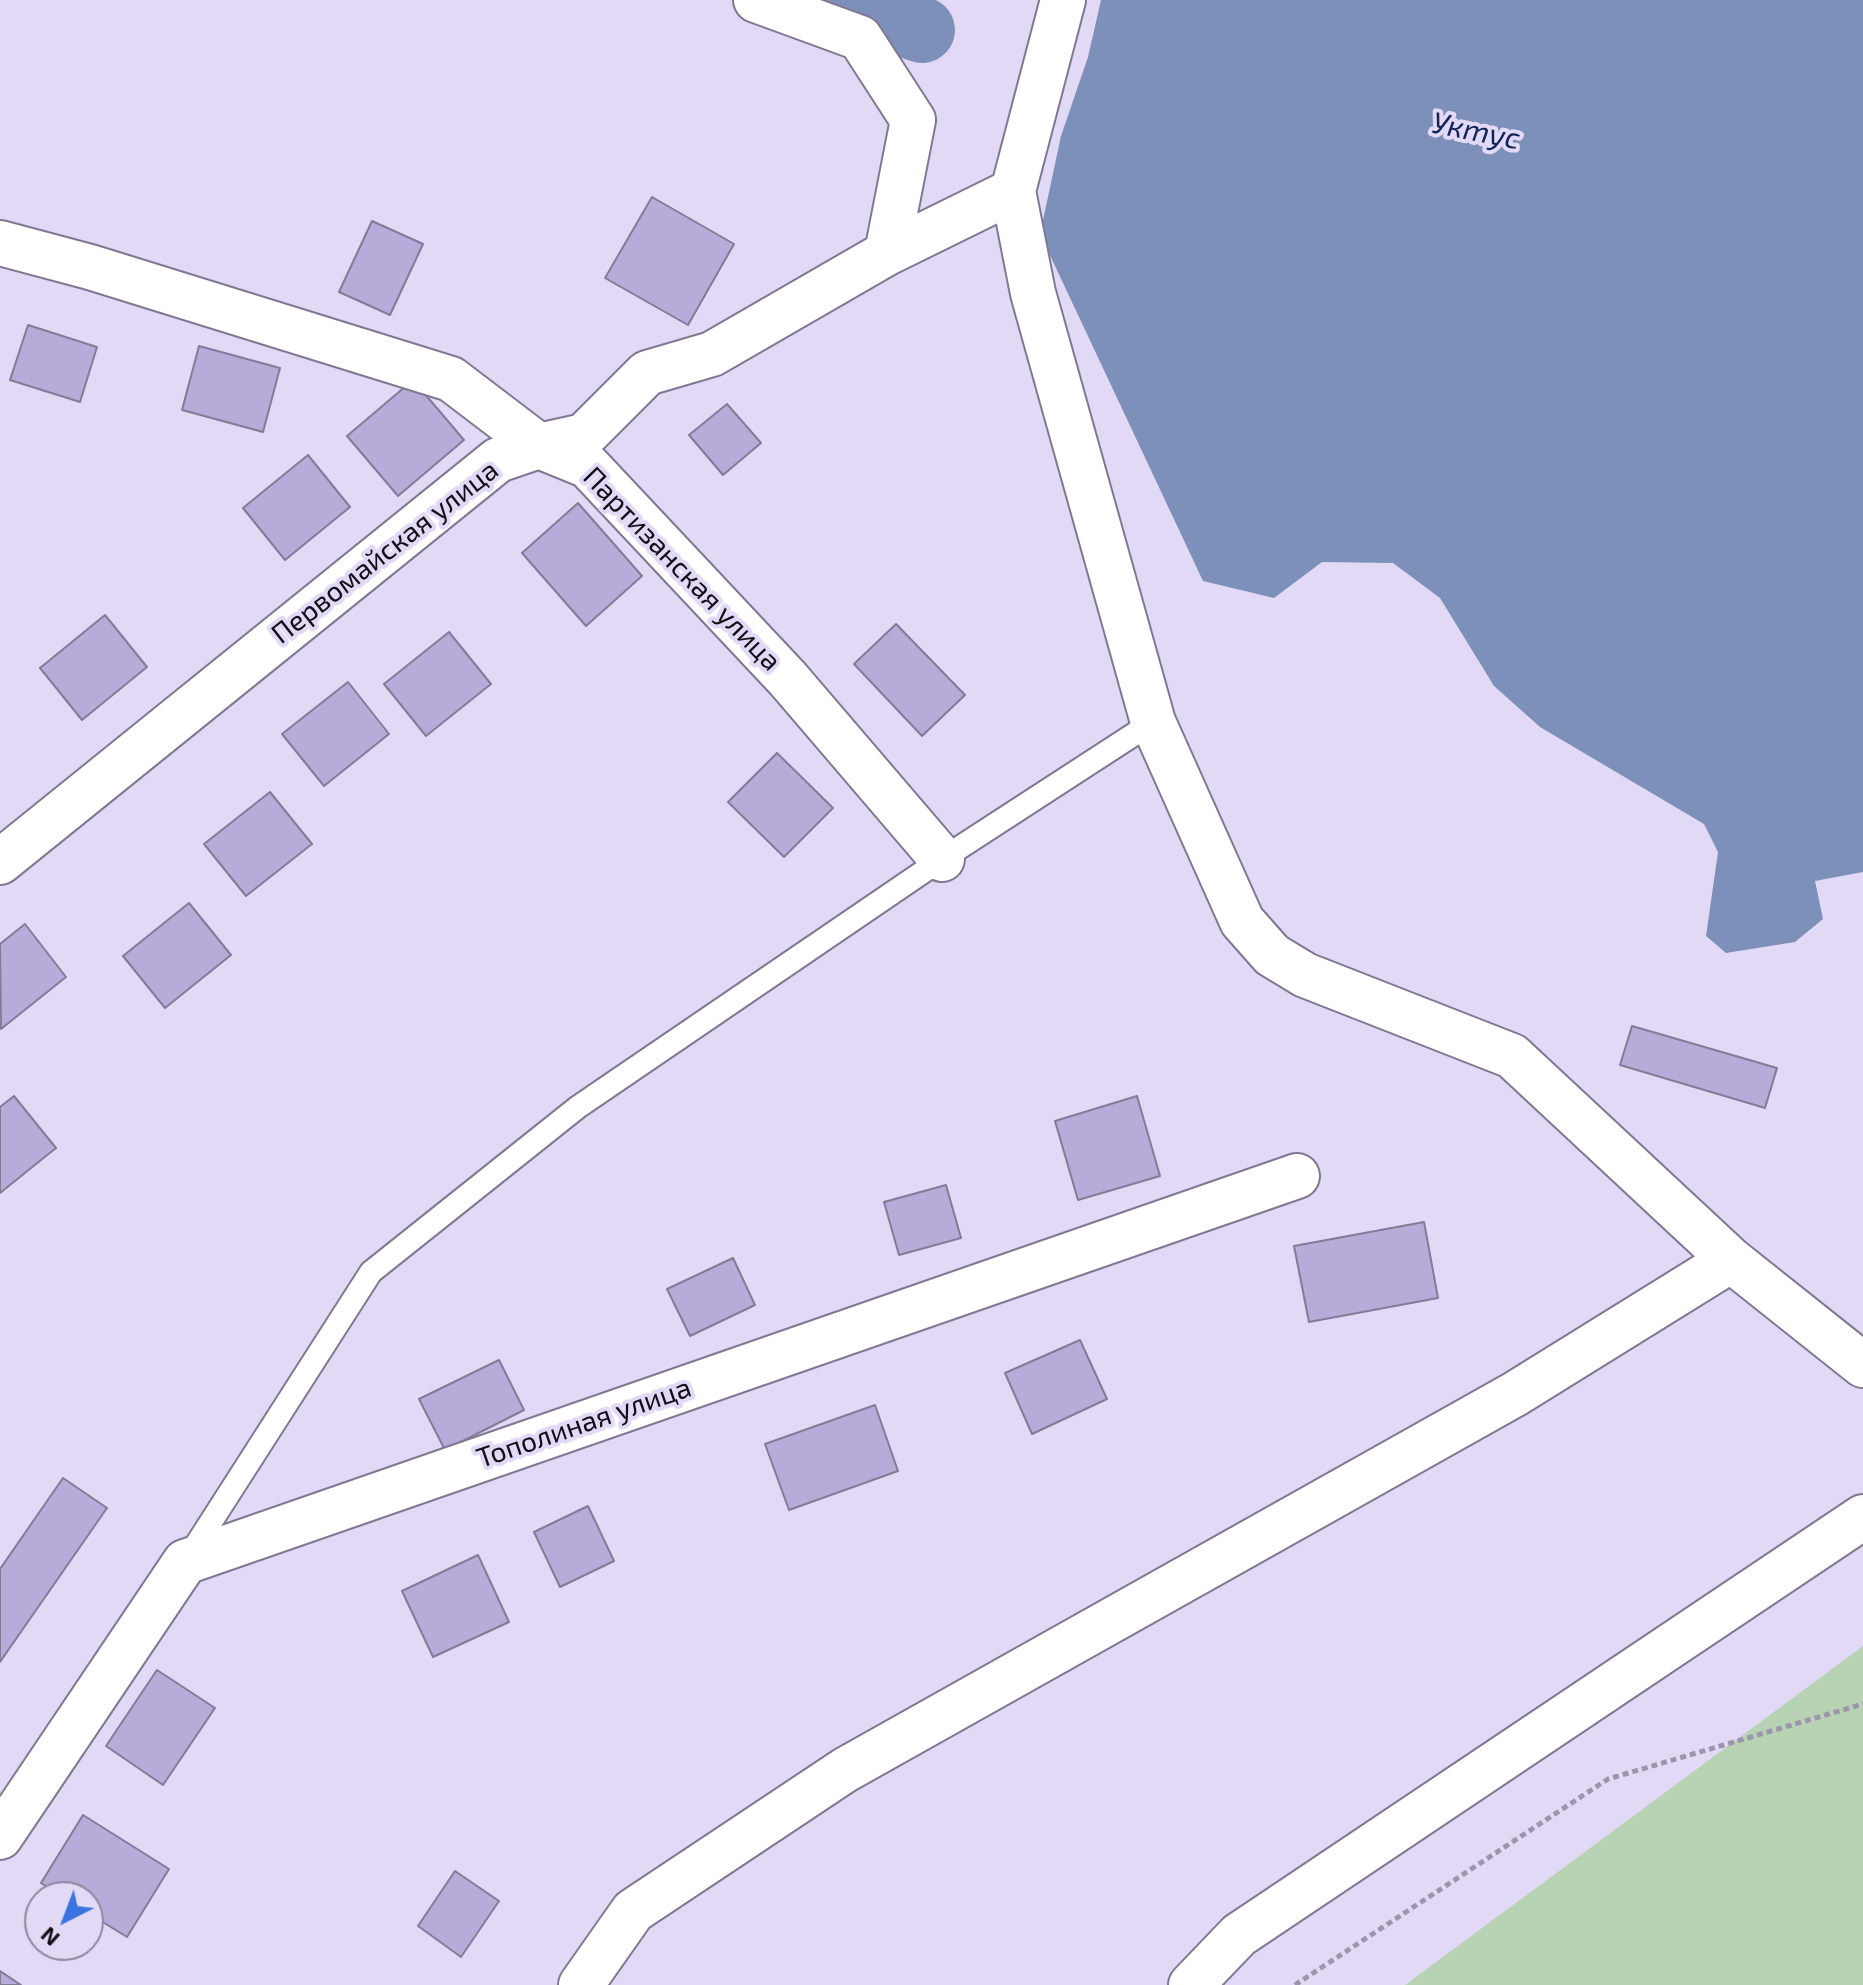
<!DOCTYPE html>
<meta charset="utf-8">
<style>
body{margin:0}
#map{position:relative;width:1863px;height:1985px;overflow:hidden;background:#e2d9f6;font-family:"Exo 2",sans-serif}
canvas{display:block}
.north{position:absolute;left:24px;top:1881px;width:80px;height:80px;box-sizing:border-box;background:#e2d9f6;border:2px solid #8e889d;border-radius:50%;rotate:222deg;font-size:22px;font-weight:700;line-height:32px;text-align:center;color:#110e17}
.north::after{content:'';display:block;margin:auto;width:28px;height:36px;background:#3a73e2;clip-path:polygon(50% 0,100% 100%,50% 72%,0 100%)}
</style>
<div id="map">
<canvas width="1863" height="1985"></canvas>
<div class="north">N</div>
</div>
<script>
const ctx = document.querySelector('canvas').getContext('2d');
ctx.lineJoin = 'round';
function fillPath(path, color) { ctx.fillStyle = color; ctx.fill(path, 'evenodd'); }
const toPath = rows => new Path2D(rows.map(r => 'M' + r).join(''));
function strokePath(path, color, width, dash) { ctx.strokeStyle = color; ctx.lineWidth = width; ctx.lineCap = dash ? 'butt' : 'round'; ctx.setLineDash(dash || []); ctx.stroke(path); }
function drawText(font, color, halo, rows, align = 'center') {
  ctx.font = font + ' "Exo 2",sans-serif'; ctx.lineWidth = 8; ctx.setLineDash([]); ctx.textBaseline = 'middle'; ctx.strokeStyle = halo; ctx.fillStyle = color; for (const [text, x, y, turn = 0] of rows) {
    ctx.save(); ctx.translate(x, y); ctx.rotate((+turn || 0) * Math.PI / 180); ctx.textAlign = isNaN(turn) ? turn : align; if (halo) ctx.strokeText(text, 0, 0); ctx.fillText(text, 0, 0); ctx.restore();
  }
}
const green = toPath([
 [1863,1646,1863,1985,1405,1985]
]);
const water = toPath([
 [1101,0,1863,0,1863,872,1815,881,1823,919,1795,942,1726,953,1706,936,1718,852,1704,824,1540,727,1494,686,1440,598,1393,563,1322,562,1274,598,1203,581,1040,234,1061,136,1088,57]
]);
const river = toPath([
 [832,0,922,30]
]);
const building = toPath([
 [652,197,734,244,688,325,605,278,652,197],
 [372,221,423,244,390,315,339,292,372,221],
 [28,325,97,347,80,402,10,380,28,325],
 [199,346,280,368,263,432,182,410,199,346],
 [413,380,464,440,398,496,347,436,413,380],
 [727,404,761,443,723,475,689,435,727,404],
 [308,455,350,507,285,560,243,508,308,455],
 [578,503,642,576,586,626,522,553,578,503],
 [105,615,147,667,82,720,40,668,105,615],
 [896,624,965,695,922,736,854,664,896,624],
 [449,632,491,684,426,736,384,684,449,632],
 [348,682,389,734,324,786,282,734,348,682],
 [777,753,833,808,784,857,728,802,777,753],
 [270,792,312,844,246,896,204,844,270,792],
 [189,903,231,955,165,1008,123,956,189,903],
 [25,924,66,977,1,1029,0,944,25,924],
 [1632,1026,1777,1068,1765,1108,1620,1065,1632,1026],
 [14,1096,56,1148,0,1193,0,1107,14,1096],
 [1137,1096,1160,1176,1078,1200,1055,1121,1137,1096],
 [946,1185,961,1238,899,1255,884,1202,946,1185],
 [1424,1222,1438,1298,1309,1322,1294,1246,1424,1222],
 [733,1258,755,1305,690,1336,667,1289,733,1258],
 [1080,1340,1107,1399,1032,1434,1005,1373,1080,1340],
 [499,1360,524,1410,445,1450,419,1399,499,1360],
 [875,1405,898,1471,789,1510,765,1444,875,1405],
 [63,1478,107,1508,0,1662,0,1569,63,1478],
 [588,1506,614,1561,560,1587,534,1532,588,1506],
 [478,1555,509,1622,433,1657,402,1591,478,1555],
 [157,1670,215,1708,163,1785,106,1746,157,1670],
 [83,1815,169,1869,127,1937,88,1913,88,1897,63,1897,41,1883,83,1815],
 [455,1871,499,1901,461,1957,418,1926,455,1871],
 [0,1971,21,1985,0,1985,0,1971]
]);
const path = toPath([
 [1295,1985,1608,1779,1863,1704]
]);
const lane = toPath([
 [189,1556,371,1272,578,1107,942,859,1153,722]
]);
const street = toPath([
 [756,0,860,38,913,120,887,253],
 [1063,0,1013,191,1033,293,1153,722,1242,921,1272,955,1305,975,1512,1056,1731,1260,1863,1365],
 [0,243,90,267,451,379,539,446,588,466,788,679,942,859],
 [0,862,498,460,539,446,584,436,647,373,712,354,887,253,1013,191],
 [0,1837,185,1562,1297,1176],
 [581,1985,633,1911,845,1770,1515,1394,1731,1260],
 [1191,1985,1239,1935,1863,1517]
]);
const streetNames = [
 ["Первомайская улица",385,552,-38],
 ["Партизанская улица",682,569,46],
 ["Тополиная улица",584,1423,-19]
];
const waterNames = [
 ["Уктус",1476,131,11]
];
fillPath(green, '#b7d3b4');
fillPath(water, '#7c90b9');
strokePath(river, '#7c90b9', 66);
fillPath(building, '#b6abd9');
strokePath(building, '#827c96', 2);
strokePath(lane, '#807892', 26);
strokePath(street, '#807892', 48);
strokePath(path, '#9c95ac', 5, [6, 4]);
strokePath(lane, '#fff', 22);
strokePath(street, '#fff', 44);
drawText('28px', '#110e17', '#e2d9f6', streetNames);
drawText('italic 30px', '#112558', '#e2d9f6', waterNames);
</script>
